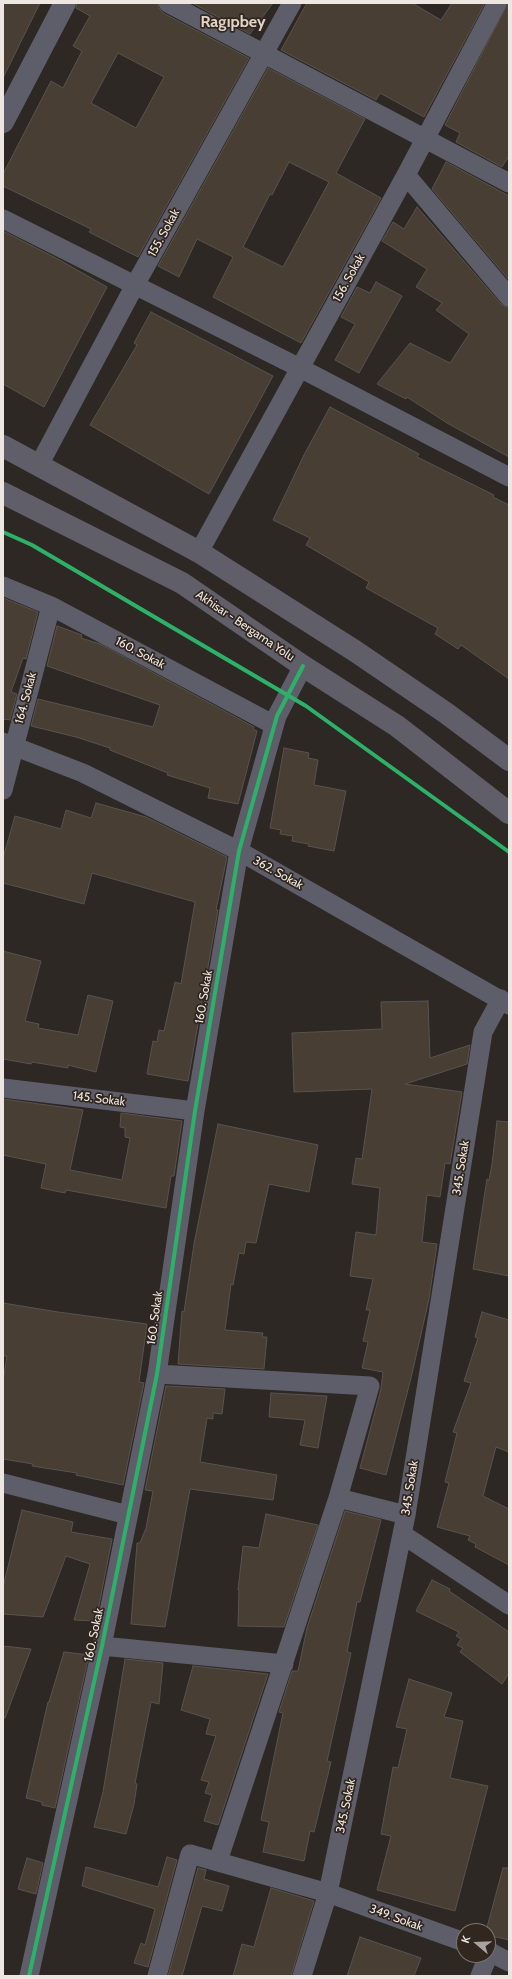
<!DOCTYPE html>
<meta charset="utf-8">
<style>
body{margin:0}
#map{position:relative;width:512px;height:1979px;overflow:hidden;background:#2d2823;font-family:Cabin,sans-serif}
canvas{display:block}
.frame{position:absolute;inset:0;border:4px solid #eee7e1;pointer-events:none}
.north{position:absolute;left:456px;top:1923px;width:40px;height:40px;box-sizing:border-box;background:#31271f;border:1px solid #7d746d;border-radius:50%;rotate:289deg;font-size:11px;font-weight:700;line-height:16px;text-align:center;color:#eee7e1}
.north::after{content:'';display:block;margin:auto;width:14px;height:18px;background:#aaa49e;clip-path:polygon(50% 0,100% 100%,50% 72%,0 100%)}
</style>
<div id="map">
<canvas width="512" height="1979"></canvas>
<div class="frame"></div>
<div class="north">K</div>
</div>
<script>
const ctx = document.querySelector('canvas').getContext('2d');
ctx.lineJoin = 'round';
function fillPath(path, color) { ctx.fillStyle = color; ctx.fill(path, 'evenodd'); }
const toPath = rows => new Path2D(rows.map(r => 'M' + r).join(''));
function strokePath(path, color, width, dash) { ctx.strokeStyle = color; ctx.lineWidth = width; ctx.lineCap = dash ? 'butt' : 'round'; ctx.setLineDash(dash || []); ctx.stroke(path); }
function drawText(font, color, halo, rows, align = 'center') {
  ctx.font = font + ' Cabin,sans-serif'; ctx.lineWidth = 3.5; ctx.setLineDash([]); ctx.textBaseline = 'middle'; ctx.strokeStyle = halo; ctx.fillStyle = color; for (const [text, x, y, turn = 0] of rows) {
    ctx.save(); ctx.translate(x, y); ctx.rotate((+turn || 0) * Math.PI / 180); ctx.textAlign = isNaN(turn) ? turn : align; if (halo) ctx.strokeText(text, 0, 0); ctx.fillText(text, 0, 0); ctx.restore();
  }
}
const building = toPath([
 [3,3,40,3,3,78,3,3],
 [77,3,157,3,159,8,163,13,249,58,138,257,89,232,91,229,3,186,3,174,51,81,63,88,82,51,73,46,90,16,76,8,77,3],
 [118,53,164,77,136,128,91,103,118,53],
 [192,3,273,3,250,34,192,3],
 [307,3,412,3,441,20,452,3,485,3,424,117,380,93,376,100,281,50,307,3],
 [508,3,509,156,502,167,456,142,460,133,445,125,508,3],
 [268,68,365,119,336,173,381,198,301,343,213,297,233,257,197,239,179,277,158,266,268,68],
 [289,162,329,182,283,267,243,247,270,194,272,195,289,162],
 [446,162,509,196,509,280,432,189,446,162],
 [417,207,501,304,509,308,509,457,447,423,407,397,406,399,377,384,410,343,450,363,469,334,436,310,442,303,416,287,427,269,382,241,393,222,404,229,417,207],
 [3,231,56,258,107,287,44,407,3,384,3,231],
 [376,282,402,296,359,373,335,360,355,324,341,317,357,287,370,293,376,282],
 [151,312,273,376,209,494,90,425,137,345,134,343,151,312],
 [330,407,419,454,417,457,494,495,493,497,509,505,509,679,461,645,458,649,435,634,438,628,366,588,369,582,306,545,310,538,273,520,304,455,330,407],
 [3,598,38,612,26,659,23,658,11,692,17,694,10,720,3,719,3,598],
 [57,626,82,635,81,638,100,644,254,727,253,729,257,731,238,804,208,798,210,788,167,775,168,773,110,750,110,748,76,737,31,726,38,699,153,727,160,705,47,666,57,626],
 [284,748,309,753,308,758,318,760,314,785,346,791,334,851,308,846,309,844,292,841,293,836,280,834,281,830,270,828,284,748],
 [96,803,146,817,227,857,216,910,218,910,188,1081,147,1074,153,1041,157,1042,159,1030,164,1031,175,982,181,984,195,902,92,873,84,904,3,883,3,858,15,816,61,829,66,810,91,818,96,803],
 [3,951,41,961,25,1021,39,1024,38,1028,78,1035,88,995,113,1001,96,1072,68,1065,68,1068,32,1062,31,1064,3,1059,3,951],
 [428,1001,430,1058,470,1045,467,1064,405,1084,462,1092,450,1164,445,1163,440,1197,427,1195,422,1242,437,1244,429,1299,411,1378,386,1475,360,1468,381,1389,383,1372,362,1368,368,1342,363,1341,370,1310,366,1310,373,1279,350,1276,356,1232,376,1235,380,1188,352,1184,356,1158,362,1159,372,1089,294,1092,292,1033,382,1029,381,1002,428,1001],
 [3,1099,83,1110,70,1170,122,1180,130,1138,125,1137,125,1128,120,1127,121,1113,182,1121,174,1176,171,1176,166,1208,66,1190,65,1193,41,1188,46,1164,3,1155,3,1099],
 [497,1121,509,1122,509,1276,473,1269,487,1179,489,1180,492,1164,497,1121],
 [218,1124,318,1145,309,1192,269,1184,256,1243,246,1242,244,1254,239,1253,233,1285,231,1284,225,1330,263,1333,262,1337,267,1337,264,1369,178,1364,182,1311,184,1312,194,1244,218,1124],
 [3,1303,58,1312,147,1324,139,1382,144,1383,123,1485,76,1475,77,1473,32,1466,33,1464,3,1459,3,1381,7,1356,3,1356,3,1303],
 [482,1312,509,1320,509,1452,496,1447,483,1496,509,1509,509,1565,475,1547,476,1544,468,1540,470,1536,437,1527,449,1483,445,1482,457,1433,453,1432,471,1383,464,1381,478,1338,475,1337,482,1312],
 [166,1386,225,1389,222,1414,213,1413,213,1419,207,1418,200,1462,277,1475,273,1500,190,1489,165,1627,131,1624,137,1543,140,1543,146,1528,153,1491,145,1490,166,1386],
 [271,1393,327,1396,318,1448,300,1445,305,1420,269,1417,271,1393],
 [22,1510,73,1522,71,1532,112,1539,96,1621,74,1620,90,1564,66,1556,43,1617,3,1614,3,1587,22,1510],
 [345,1511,381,1520,360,1602,357,1602,347,1652,351,1653,327,1761,331,1762,314,1832,310,1831,304,1861,263,1852,269,1822,261,1820,283,1713,279,1712,292,1671,298,1671,307,1628,345,1511],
 [266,1514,318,1525,284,1627,238,1626,239,1590,238,1590,243,1546,259,1548,266,1514],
 [432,1580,450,1589,449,1591,509,1632,509,1673,502,1684,460,1652,463,1648,457,1645,461,1639,456,1636,459,1632,416,1611,432,1580],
 [3,1646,31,1649,5,1718,3,1718,3,1646],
 [64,1652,89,1655,55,1808,42,1805,42,1802,26,1798,48,1702,49,1702,64,1652],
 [125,1659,163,1663,159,1704,151,1702,135,1783,137,1784,134,1804,126,1834,94,1827,103,1792,125,1659],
 [193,1666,268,1674,218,1825,204,1821,212,1795,205,1793,209,1782,201,1780,216,1736,206,1734,210,1719,181,1710,193,1666],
 [409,1679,452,1693,444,1717,463,1721,450,1778,488,1786,455,1911,377,1890,391,1836,381,1834,393,1767,398,1768,407,1729,396,1727,409,1679],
 [167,1857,177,1860,148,1967,134,1963,141,1943,145,1945,155,1909,82,1886,86,1867,158,1887,167,1857],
 [27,1858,43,1863,36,1894,18,1889,27,1858],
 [198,1868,206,1870,204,1879,229,1886,222,1911,202,1906,182,1976,168,1976,198,1868],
 [503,1868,509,1868,509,1940,488,1935,488,1931,486,1931,503,1868],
 [271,1888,314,1901,291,1976,233,1976,242,1944,254,1947,271,1888],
 [360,1937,421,1958,414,1976,347,1976,360,1937]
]);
const minor = toPath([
 [168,3,509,183],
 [406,175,509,297],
 [3,219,300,368,509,477],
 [39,465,135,285,292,3],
 [199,552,406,175,497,3],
 [3,586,51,606,274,725],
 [3,742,83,773,239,851,509,1005],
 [3,790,51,606],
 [3,1088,195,1111],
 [157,1374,370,1386,338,1498,218,1861],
 [3,1483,128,1515],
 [338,1498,406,1515],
 [402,1534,509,1605],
 [102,1646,284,1664],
 [488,1951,509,1962],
 [29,1976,102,1646,157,1374,195,1111,239,851,277,716,303,666],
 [157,1976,190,1854,328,1893,464,1942],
 [302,1976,328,1893,406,1515,483,1032,501,999],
 [480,1976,490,1951]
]);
const tertiary = toPath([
 [3,122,65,3]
]);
const primary = toPath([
 [3,446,199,552,355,651,446,713,509,760],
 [3,493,182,583,303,666,397,726,509,813]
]);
const cycleway = toPath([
 [3,532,32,545,306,706,509,852],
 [29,1976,102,1646,157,1374,195,1111,239,851,277,716,303,666]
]);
const streetNames = [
 ["155. Sokak",164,233,-61],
 ["156. Sokak",349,278,-61],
 ["Akhisar - Bergama Yolu",245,626,34],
 ["160. Sokak",140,653,28],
 ["164. Sokak",26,698,-75],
 ["362. Sokak",278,873,29],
 ["160. Sokak",204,997,-80],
 ["145. Sokak",99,1099,7],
 ["345. Sokak",461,1168,-81],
 ["160. Sokak",155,1318,-82],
 ["345. Sokak",410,1488,-81],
 ["160. Sokak",94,1635,-78],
 ["345. Sokak",346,1806,-78],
 ["349. Sokak",396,1918,20]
];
const districtNames = [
 ["Ragıpbey",233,22]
];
fillPath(building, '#483e34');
strokePath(building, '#585350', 1);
strokePath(minor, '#5e5e6a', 19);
strokePath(tertiary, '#5e5e6a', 22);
strokePath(primary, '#605f69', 22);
strokePath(cycleway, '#2db169', 4);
drawText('12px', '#eee7e1', '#31271f', streetNames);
drawText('bold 16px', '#e2d3c9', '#31271f', districtNames);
</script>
